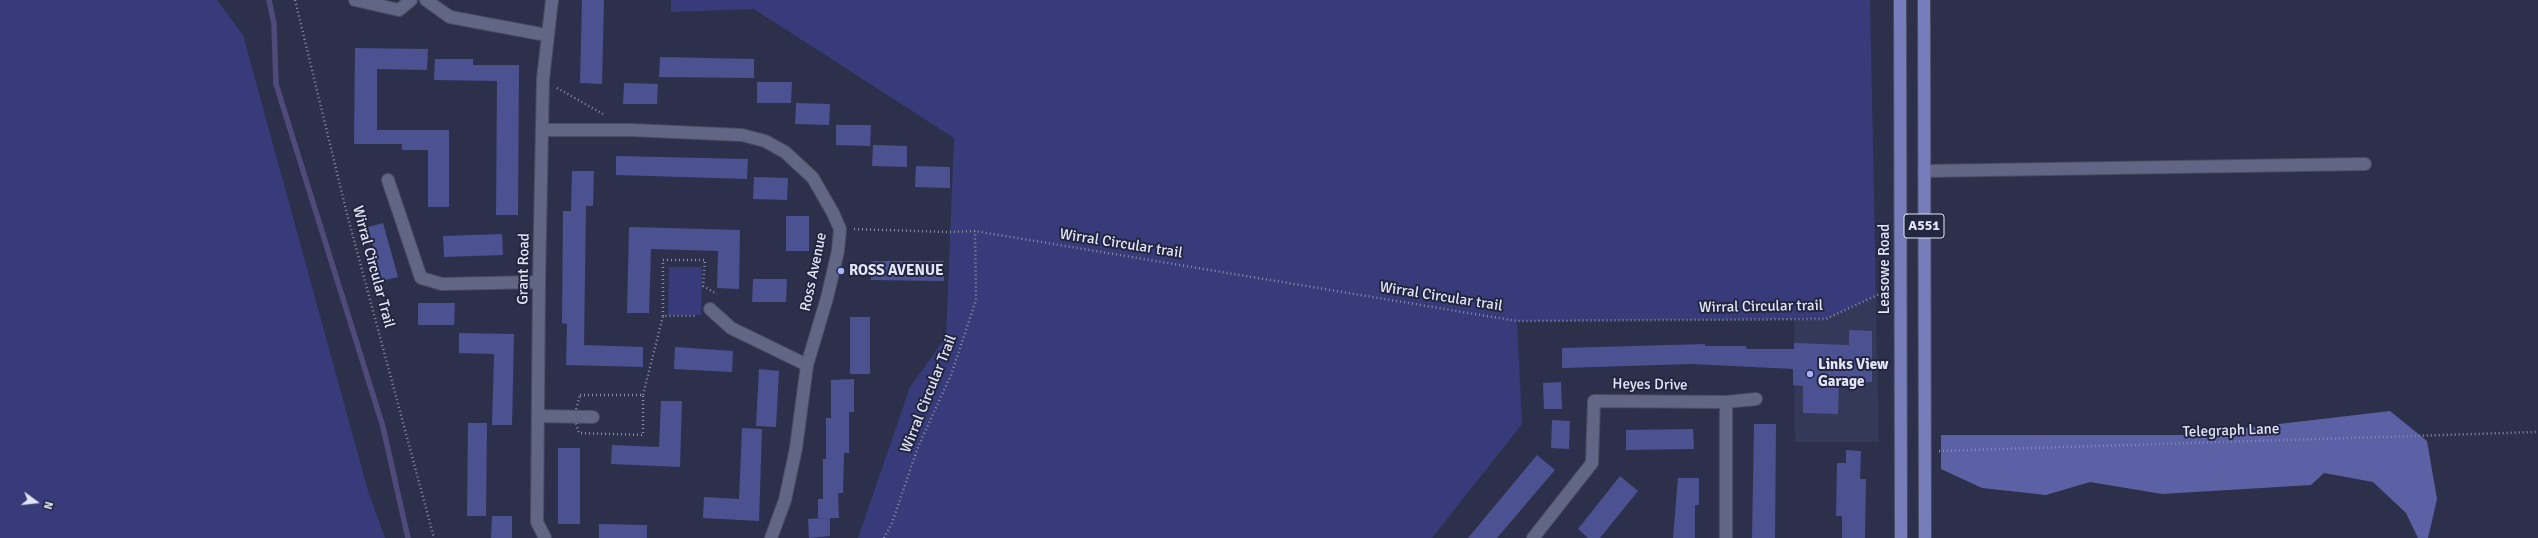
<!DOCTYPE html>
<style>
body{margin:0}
#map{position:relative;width:2538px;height:538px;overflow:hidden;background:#2d304b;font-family:Signika,sans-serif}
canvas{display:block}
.north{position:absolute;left:16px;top:482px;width:40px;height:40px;-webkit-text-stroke:3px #232640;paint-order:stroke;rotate:105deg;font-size:11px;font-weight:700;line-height:16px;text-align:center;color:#e2e5f6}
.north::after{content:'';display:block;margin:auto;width:14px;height:18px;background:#e2e5f6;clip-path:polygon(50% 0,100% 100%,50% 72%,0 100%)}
</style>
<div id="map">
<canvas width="2538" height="538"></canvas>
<div class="north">N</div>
</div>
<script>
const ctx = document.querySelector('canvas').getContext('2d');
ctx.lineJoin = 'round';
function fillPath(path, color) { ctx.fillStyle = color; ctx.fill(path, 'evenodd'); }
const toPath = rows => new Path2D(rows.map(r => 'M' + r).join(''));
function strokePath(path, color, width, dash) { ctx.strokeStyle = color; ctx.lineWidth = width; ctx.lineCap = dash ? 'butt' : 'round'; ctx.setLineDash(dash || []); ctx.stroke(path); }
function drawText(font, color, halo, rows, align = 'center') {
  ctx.font = font + ' Signika,sans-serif'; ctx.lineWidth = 4; ctx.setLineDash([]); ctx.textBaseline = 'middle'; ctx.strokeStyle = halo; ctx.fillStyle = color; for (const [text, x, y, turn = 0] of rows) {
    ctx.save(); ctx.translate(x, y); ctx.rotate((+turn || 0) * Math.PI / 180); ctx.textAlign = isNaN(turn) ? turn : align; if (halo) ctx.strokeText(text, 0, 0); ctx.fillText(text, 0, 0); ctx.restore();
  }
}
const built = toPath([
 [1876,296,1879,442,1795,442,1794,321,1826,319]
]);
const green = toPath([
 [0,0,217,0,243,35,368,491,385,538,0,538],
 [671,0,1870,0,1876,296,1826,319,1517,321,1522,424,1432,538,858,538,910,387,946,337,954,138,754,9,671,12],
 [669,267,702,267,701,315,668,315]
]);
const forest = toPath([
 [2390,411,2427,441,2437,499,2428,538,2418,538,2406,513,2373,482,2324,473,2311,485,2162,494,2090,482,2046,495,1982,488,1941,469,1941,435,2185,435]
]);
const stream = toPath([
 [269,0,274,24,276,84,383,427,408,538]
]);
const building = toPath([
 [582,0,604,0,602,84,580,83],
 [355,48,428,49,427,70,377,69,377,130,449,130,449,207,428,207,428,150,402,150,402,144,354,144],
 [660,57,754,59,754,78,659,77],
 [435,59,473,59,473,65,519,65,518,215,496,215,497,81,434,80],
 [757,82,792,82,791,103,757,103],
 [624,83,658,84,657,104,623,104],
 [796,103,830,104,829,125,795,124],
 [836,125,871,125,870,146,836,145],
 [873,145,907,146,907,167,872,166],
 [616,156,748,159,747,179,616,175],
 [916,166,950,167,950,188,915,187],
 [572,171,594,171,593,206,586,206,584,345,643,347,643,367,566,365,567,324,562,323,563,211,571,211],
 [754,177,788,178,787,200,753,199],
 [786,216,809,216,809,251,786,251],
 [383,223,398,277,382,281,368,227],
 [629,227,740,230,739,289,717,288,718,251,651,249,649,313,627,313],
 [502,234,503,255,444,257,443,236],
 [871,261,944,261,944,281,871,280],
 [753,279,787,279,786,302,752,302],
 [418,303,455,303,454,325,418,325],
 [850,317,870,317,870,374,850,374],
 [1849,330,1872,331,1872,382,1839,382,1838,414,1803,413,1803,386,1793,385,1793,369,1692,364,1562,368,1562,348,1705,344,1705,346,1746,346,1747,349,1794,349,1794,343,1849,345],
 [459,333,514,334,512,425,492,425,494,354,459,353],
 [675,347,733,351,732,372,674,369],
 [759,369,779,371,776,427,756,426],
 [854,379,854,412,849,412,849,453,844,453,843,493,838,493,839,518,830,518,830,536,809,538,808,519,826,518,818,518,818,499,823,499,823,459,826,459,826,418,831,418,831,380],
 [1561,382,1562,409,1544,409,1543,383],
 [661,401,682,401,680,467,611,464,612,445,659,447],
 [1552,420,1570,421,1569,449,1551,448],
 [468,423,487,423,486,516,467,516],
 [1754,424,1776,424,1775,538,1752,538],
 [742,428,762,429,759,521,703,518,704,497,739,499],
 [1693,429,1694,449,1626,450,1626,430],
 [558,448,580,448,580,524,558,524],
 [1846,450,1861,451,1860,479,1866,479,1865,538,1842,538,1842,516,1836,516,1837,463,1846,463],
 [1537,455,1555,470,1537,491,1497,538,1468,538],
 [1620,476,1638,491,1600,538,1588,538,1578,529],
 [1678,478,1699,478,1699,505,1695,505,1695,538,1673,538],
 [492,516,512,516,512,538,491,538],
 [599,524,647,525,647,538,599,538]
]);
const path = toPath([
 [295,0,347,214,434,538],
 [557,88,603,114],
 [854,229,949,232,975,231,1517,321,1826,319,1886,291],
 [663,316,663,260,705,260,703,286,717,294],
 [580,395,643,395,643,435,579,433,574,417,580,395],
 [643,395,663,316,697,316],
 [1939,451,2538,432],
 [884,538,892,523,918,447,951,375,976,300,975,231]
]);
const minor = toPath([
 [355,0,399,10,411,0],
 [426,0,450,17,546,35],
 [542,130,631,130,742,135,765,141,785,152,813,178,833,213,840,229,838,251,827,298,807,365,796,448,785,500,771,538],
 [1924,171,2365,164],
 [388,180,421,278,442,284,539,282],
 [710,309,731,328,807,365],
 [1726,402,1726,538],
 [538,416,593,417],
 [545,538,537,522,539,282,543,79,552,0],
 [1533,538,1592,463,1594,401,1726,402,1756,399]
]);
const major = toPath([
 [1900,0,1901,538],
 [1924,0,1925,538]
]);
const markers = [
 [841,271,4,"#a7b1fc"],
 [1810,374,4,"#a7b1fc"]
];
const shields = [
 [1924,226,40]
];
const shieldNames = [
 ["A551",1924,226]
];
const streetNames = [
 ["Wirral Circular trail",1121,244,9],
 ["Wirral Circular Trail",373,267,75],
 ["Grant Road",524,269,-89],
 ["Leasowe Road",1885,269,-90],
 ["Ross Avenue",814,272,-78],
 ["Wirral Circular trail",1441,297,9],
 ["Wirral Circular trail",1761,307,-1],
 ["Heyes Drive",1650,385,1],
 ["Wirral Circular Trail",929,394,-68],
 ["Telegraph Lane",2231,431,-2]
];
const poiNames = [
 ["ROSS AVENUE",849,271],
 ["Links View",1818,365],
 ["Garage",1818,382]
];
fillPath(built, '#343859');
fillPath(green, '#383b79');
fillPath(forest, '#5b61a4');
strokePath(stream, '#504a7a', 5.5);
fillPath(building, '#4c5192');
strokePath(minor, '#4b4d63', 14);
strokePath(major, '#4b4d63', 14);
strokePath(path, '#898ca2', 2.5, [1, 3]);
strokePath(minor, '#616684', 12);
strokePath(major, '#767dba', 12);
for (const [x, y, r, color] of markers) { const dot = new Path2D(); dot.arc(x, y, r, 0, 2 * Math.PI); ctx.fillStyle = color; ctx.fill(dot); strokePath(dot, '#232640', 1.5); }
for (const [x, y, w] of shields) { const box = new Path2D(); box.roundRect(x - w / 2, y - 12, w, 24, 3); ctx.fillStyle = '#232640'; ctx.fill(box); strokePath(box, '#e2e5f6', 1); }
drawText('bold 14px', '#e2e5f6', null, shieldNames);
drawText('15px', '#e2e5f6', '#232640', streetNames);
drawText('bold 15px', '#e2e5f6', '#232640', poiNames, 'left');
</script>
